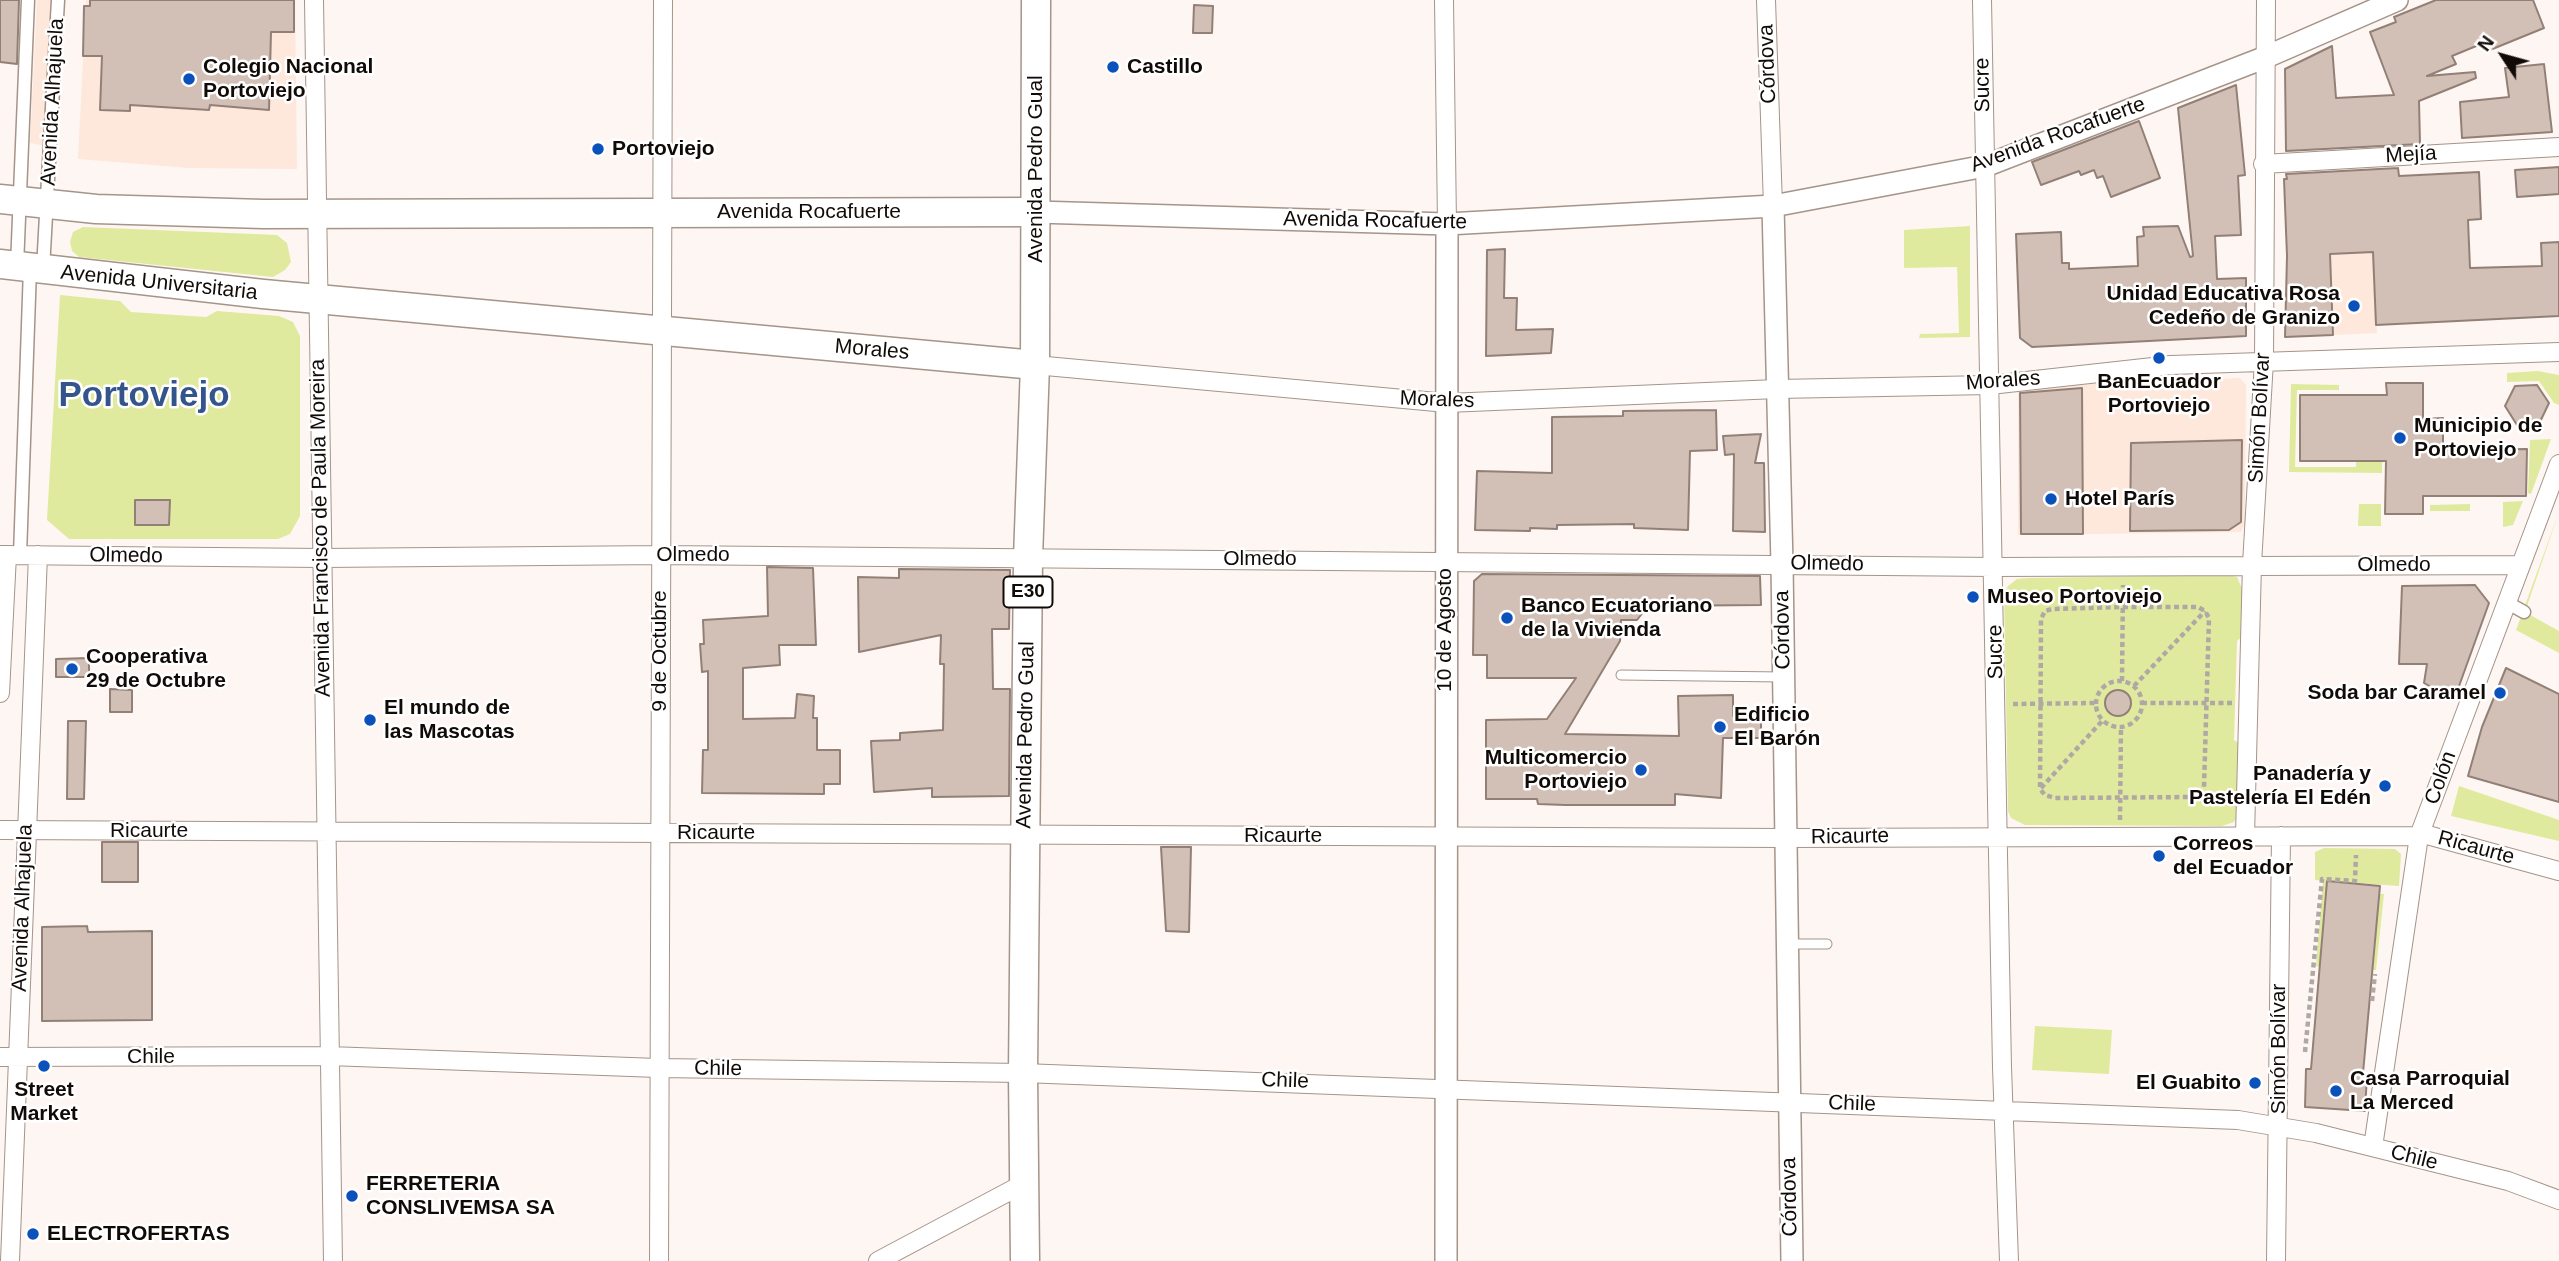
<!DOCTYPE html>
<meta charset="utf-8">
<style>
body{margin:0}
#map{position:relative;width:2559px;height:1261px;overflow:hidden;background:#fef6f2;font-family:Arial,sans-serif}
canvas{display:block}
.north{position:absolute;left:2468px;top:21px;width:70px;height:70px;-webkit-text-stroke:5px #fff;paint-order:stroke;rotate:306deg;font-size:19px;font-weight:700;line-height:28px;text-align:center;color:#110b08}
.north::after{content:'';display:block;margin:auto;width:24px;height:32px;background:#110b08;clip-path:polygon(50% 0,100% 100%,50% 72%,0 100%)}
</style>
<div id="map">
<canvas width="2559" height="1261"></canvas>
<div class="north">N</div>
</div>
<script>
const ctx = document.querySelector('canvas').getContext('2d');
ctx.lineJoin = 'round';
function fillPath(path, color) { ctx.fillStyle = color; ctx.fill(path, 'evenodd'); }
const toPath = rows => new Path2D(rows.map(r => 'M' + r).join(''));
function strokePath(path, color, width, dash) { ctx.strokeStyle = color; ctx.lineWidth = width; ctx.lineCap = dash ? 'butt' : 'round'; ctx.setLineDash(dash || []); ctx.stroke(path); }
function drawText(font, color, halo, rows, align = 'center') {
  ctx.font = font + ' Arial,sans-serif'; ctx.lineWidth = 5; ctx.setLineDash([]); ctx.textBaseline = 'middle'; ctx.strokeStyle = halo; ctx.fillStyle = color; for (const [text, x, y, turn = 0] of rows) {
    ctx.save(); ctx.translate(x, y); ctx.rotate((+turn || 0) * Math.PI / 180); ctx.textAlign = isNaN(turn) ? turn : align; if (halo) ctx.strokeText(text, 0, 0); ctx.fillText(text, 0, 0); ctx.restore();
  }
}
const built = toPath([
 [37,0,60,0,52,147,30,143],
 [86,0,295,0,297,169,189,168,78,159],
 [2373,252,2377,333,2333,335,2330,254],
 [2240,378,2246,385,2245,524,2241,532,2018,535,2018,392,2021,387]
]);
const green = toPath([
 [1970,226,1970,337,1919,338,1920,334,1959,333,1957,267,1904,268,1904,230],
 [83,227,277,235,287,243,291,262,285,270,273,277,79,257,72,251,70,242,73,232],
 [60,295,120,301,131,312,206,317,217,311,279,316,293,322,300,336,300,516,290,534,278,539,69,539,47,520],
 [2538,371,2559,375,2559,405,2554,403,2539,381,2507,382,2507,373],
 [2291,384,2339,385,2339,390,2297,390,2295,467,2356,467,2357,434,2383,435,2382,473,2289,472],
 [2551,439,2531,494,2528,493,2530,440],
 [2523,501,2513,525,2503,527,2503,502],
 [2359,504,2381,504,2381,526,2358,526],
 [2470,504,2470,511,2430,511,2430,505],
 [2559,512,2525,612,2559,631,2559,653,2516,630],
 [2229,575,2237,577,2243,591,2243,636,2237,641,2234,740,2240,744,2237,816,2234,822,2222,826,2025,825,2011,818,2008,811,2004,594,2008,586,2017,579,2028,578],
 [2459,786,2559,820,2559,841,2451,816],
 [2324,848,2395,849,2401,854,2399,886,2327,881,2320,967,2316,966,2323,881,2315,880,2315,852],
 [2379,894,2384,894,2376,970,2372,970],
 [2035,1026,2112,1030,2109,1074,2032,1070]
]);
const building = toPath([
 [0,0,19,0,17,64,0,62,0,0],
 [90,0,294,0,294,32,271,32,269,110,210,105,209,110,130,105,130,111,100,110,102,56,83,56,84,6,90,6,90,0],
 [2436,0,2533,0,2544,28,2490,50,2486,42,2452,56,2456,64,2427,76,2475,72,2476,78,2419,101,2420,144,2286,151,2285,69,2332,46,2336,98,2394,95,2370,32,2396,22,2394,17,2436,0],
 [1194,5,1213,6,1212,33,1193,33,1194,5],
 [2544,64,2552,132,2462,138,2460,102,2509,97,2505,68,2544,64],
 [2236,85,2245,175,2238,176,2241,235,2215,236,2217,279,2246,278,2246,336,2032,347,2020,338,2016,234,2061,232,2062,263,2069,263,2069,269,2138,266,2137,237,2144,236,2143,227,2178,226,2190,257,2193,256,2178,108,2236,85],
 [2139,121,2160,178,2111,197,2103,176,2097,178,2094,170,2081,175,2079,171,2041,185,2032,162,2139,121],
 [2559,167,2559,194,2517,197,2515,170,2559,167],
 [2398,168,2399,176,2479,172,2481,219,2468,220,2470,268,2542,266,2541,243,2559,242,2559,316,2376,325,2373,252,2330,254,2333,335,2285,337,2287,256,2284,179,2287,179,2286,174,2398,168],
 [1505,249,1504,298,1517,298,1516,330,1553,329,1551,353,1486,356,1487,250,1505,249],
 [2386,383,2423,383,2423,419,2443,418,2443,450,2527,449,2526,496,2423,496,2423,514,2385,514,2386,461,2300,461,2300,395,2387,395,2386,383],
 [2537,385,2549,403,2539,424,2517,425,2505,406,2515,386,2537,385],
 [2082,388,2083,534,2021,534,2020,393,2082,388],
 [1716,410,1717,450,1690,451,1688,530,1634,528,1634,524,1557,525,1557,529,1530,528,1530,531,1475,530,1477,471,1552,473,1552,417,1623,416,1623,411,1716,410],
 [1761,434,1755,463,1764,463,1765,532,1733,531,1734,454,1725,455,1723,436,1761,434],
 [2242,440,2241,522,2229,530,2130,531,2131,443,2242,440],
 [135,500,170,500,169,525,135,525,135,500],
 [767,567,813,568,816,645,779,645,780,665,743,668,743,719,795,718,797,694,814,696,813,718,817,718,817,750,840,750,840,784,824,784,824,794,702,793,703,750,708,750,708,671,702,672,700,644,704,644,703,620,768,616,767,567],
 [899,569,1010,570,1009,629,992,629,993,689,1010,689,1009,796,932,797,932,788,874,792,871,741,900,740,900,733,943,730,944,664,940,664,941,635,859,652,858,577,899,578,899,569],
 [1482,574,1760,576,1761,605,1648,606,1637,620,1621,620,1620,641,1565,734,1679,736,1678,696,1733,695,1733,716,1761,715,1761,738,1723,738,1721,798,1675,794,1675,805,1565,805,1538,804,1537,799,1486,799,1486,720,1547,719,1576,678,1487,678,1487,655,1473,655,1474,581,1482,574],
 [2475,585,2489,603,2454,700,2424,683,2427,664,2399,664,2402,586,2475,585],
 [89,658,89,677,56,677,56,659,89,658],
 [2506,668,2559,694,2559,802,2468,776,2482,727,2506,668],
 [110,689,132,690,132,712,110,712,110,689],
 '2105 703a13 13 0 1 1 26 0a13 13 0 1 1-26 0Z',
 [68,721,86,721,84,799,67,799,68,721],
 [102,842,138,842,138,882,102,882,102,842],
 [1161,847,1191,847,1189,932,1166,931,1161,847],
 [2327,881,2380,886,2363,1073,2367,1075,2365,1111,2305,1107,2306,1069,2311,1069,2327,881],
 [87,926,88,932,152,931,152,1020,42,1021,42,927,87,926]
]);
const path = toPath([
 [2123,607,2198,607,2205,611,2209,618,2204,787,2194,797,2055,798,2045,795,2040,789,2041,619,2045,611,2052,609,2123,607],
 [2122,681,2123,585],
 '2096 704a23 23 0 1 1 46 0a23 23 0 1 1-46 0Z',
 [2134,686,2205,611],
 [2142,703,2232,703],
 [2013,704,2096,703],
 [2041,788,2103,720],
 [2120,820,2121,727],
 [2372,1001,2375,974],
 [2305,1052,2322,879,2355,881,2356,855]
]);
const service = toPath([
 [1621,675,1783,677],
 [1789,944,1827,944]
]);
const pedestrian = toPath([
 [17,266,28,0],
 [43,269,58,0],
 [20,555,30,268],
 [2506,602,2524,612]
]);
const minor = toPath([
 [314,0,333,1261],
 [1444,0,1447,224],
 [1766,0,1773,206],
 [1982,0,2002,1067,2009,1261],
 [2263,164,2559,147],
 [1035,365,1447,403,1777,389,1990,385,2171,365,2559,352],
 [0,555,322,558,661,555,1994,567,2520,565],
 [0,693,7,555],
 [0,830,1786,838,2419,836,2420,833,2559,871],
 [2245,836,2252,564,2264,361,2266,0],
 [0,1057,329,1056,658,1068,1023,1073,2238,1120,2316,1133,2508,1181,2559,1200],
 [2373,1147,2419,836,2559,464],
 [10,1261,38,555],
 [659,1261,663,0],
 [878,1261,1023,1184],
 [2276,1261,2281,836]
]);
const tertiary = toPath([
 [1773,206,1782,564,1792,1261],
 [1036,212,1447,224,1773,206,1985,166,2266,57,2397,0],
 [1446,1261,1447,224]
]);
const primary = toPath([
 [0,199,96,209,263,214,1036,212],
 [0,264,263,294,1035,365]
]);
const trunk = toPath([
 [1025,1261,1023,1073,1028,558,1035,365,1036,0]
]);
const markers = [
 [1113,67,7,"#0b51bb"],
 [189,79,7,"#0b51bb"],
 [598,149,7,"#0b51bb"],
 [2354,306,7,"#0b51bb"],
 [2159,358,7,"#0b51bb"],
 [2400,438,7,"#0b51bb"],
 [2051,499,7,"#0b51bb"],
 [1973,597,7,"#0b51bb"],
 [1507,618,7,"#0b51bb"],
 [72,669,7,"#0b51bb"],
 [2500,693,7,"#0b51bb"],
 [370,720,7,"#0b51bb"],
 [1720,727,7,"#0b51bb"],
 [1641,770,7,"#0b51bb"],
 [2385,786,7,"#0b51bb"],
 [2159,856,7,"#0b51bb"],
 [44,1066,7,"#0b51bb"],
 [2255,1083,7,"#0b51bb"],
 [2336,1091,7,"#0b51bb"],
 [352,1196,7,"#0b51bb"],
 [33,1234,7,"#0b51bb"]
];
const shields = [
 [1028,592,49]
];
const shieldNames = [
 ["E30",1028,592]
];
const streetNames = [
 ["Córdova",1768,64,-92],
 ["Sucre",1983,85,-91],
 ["Avenida Alhajuela",53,102,-87],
 ["Avenida Rocafuerte",2058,135,-20],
 ["Mejía",2411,155,-3],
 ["Avenida Pedro Gual",1036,169,-90],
 ["Avenida Rocafuerte",809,212],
 ["Avenida Rocafuerte",1375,221,1],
 ["Avenida Universitaria",159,283,6],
 ["Morales",872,350,5],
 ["Morales",2003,381,-4],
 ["Morales",1437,400,2],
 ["Simón Bolívar",2260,418,-87],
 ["Avenida Francisco de Paula Moreira",321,528,-91],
 ["Olmedo",693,555],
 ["Olmedo",126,556,1],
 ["Olmedo",1260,559],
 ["Olmedo",1827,564,1],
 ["Olmedo",2394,565],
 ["10 de Agosto",1445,630,-90],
 ["Córdova",1783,630,-91],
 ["9 de Octubre",660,651,-90],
 ["Sucre",1996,652,-91],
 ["Avenida Pedro Gual",1026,735,-89],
 ["Colón",2441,778,-70],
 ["Ricaurte",149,831],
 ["Ricaurte",716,833],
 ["Ricaurte",1283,836],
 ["Ricaurte",1850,837,-1],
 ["Ricaurte",2476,848,15],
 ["Avenida Alhajuela",23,908,-88],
 ["Simón Bolívar",2279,1049,-90],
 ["Chile",151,1057],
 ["Chile",718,1069,1],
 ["Chile",1285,1081,2],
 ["Chile",1852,1104,2],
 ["Chile",2414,1158,14],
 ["Córdova",1790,1197,-91]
];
const poiNames = [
 ["Colegio Nacional",203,67],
 ["Portoviejo",203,91],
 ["Castillo",1127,67],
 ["Portoviejo",612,149],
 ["Unidad Educativa Rosa",2340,294,"right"],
 ["Cedeño de Granizo",2340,318,"right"],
 ["BanEcuador",2159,382,"center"],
 ["Portoviejo",2159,406,"center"],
 ["Municipio de",2414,426],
 ["Portoviejo",2414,450],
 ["Hotel París",2065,499],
 ["Museo Portoviejo",1987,597],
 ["Banco Ecuatoriano",1521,606],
 ["de la Vivienda",1521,630],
 ["Cooperativa",86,657],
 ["29 de Octubre",86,681],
 ["Soda bar Caramel",2486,693,"right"],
 ["El mundo de",384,708],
 ["las Mascotas",384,732],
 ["Edificio",1734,715],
 ["El Barón",1734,739],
 ["Multicomercio",1627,758,"right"],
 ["Portoviejo",1627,782,"right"],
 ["Panadería y",2371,774,"right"],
 ["Pastelería El Edén",2371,798,"right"],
 ["Correos",2173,844],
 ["del Ecuador",2173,868],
 ["Casa Parroquial",2350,1079],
 ["La Merced",2350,1103],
 ["El Guabito",2241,1083,"right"],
 ["Street",44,1090,"center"],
 ["Market",44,1114,"center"],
 ["FERRETERIA",366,1184],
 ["CONSLIVEMSA SA",366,1208],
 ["ELECTROFERTAS",47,1234]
];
const townNames = [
 ["Portoviejo",144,396]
];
fillPath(built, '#fde8db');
fillPath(green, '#e0ea9e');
fillPath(building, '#d2bfb6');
strokePath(building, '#928077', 2);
strokePath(service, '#a59489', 11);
strokePath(pedestrian, '#a59489', 15);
strokePath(minor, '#a59489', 20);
strokePath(tertiary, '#a59489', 24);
strokePath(primary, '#a59489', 31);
strokePath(trunk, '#a59489', 31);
strokePath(path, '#b0a8a5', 4.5, [5, 3.5]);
strokePath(service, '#fff', 9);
strokePath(pedestrian, '#fff', 12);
strokePath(minor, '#fff', 18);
strokePath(tertiary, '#fff', 21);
strokePath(primary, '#fff', 28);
strokePath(trunk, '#fff', 28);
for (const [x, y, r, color] of markers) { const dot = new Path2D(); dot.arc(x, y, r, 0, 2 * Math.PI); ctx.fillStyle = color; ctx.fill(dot); strokePath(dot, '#fff', 2.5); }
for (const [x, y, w] of shields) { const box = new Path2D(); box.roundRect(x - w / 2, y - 15.5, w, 31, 5); ctx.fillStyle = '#fff'; ctx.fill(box); strokePath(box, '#110b08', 2); }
drawText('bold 19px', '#110b08', null, shieldNames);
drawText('21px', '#110b08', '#fff', streetNames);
drawText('bold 21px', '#110b08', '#fff', poiNames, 'left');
drawText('bold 35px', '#33558c', '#fff', townNames);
</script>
